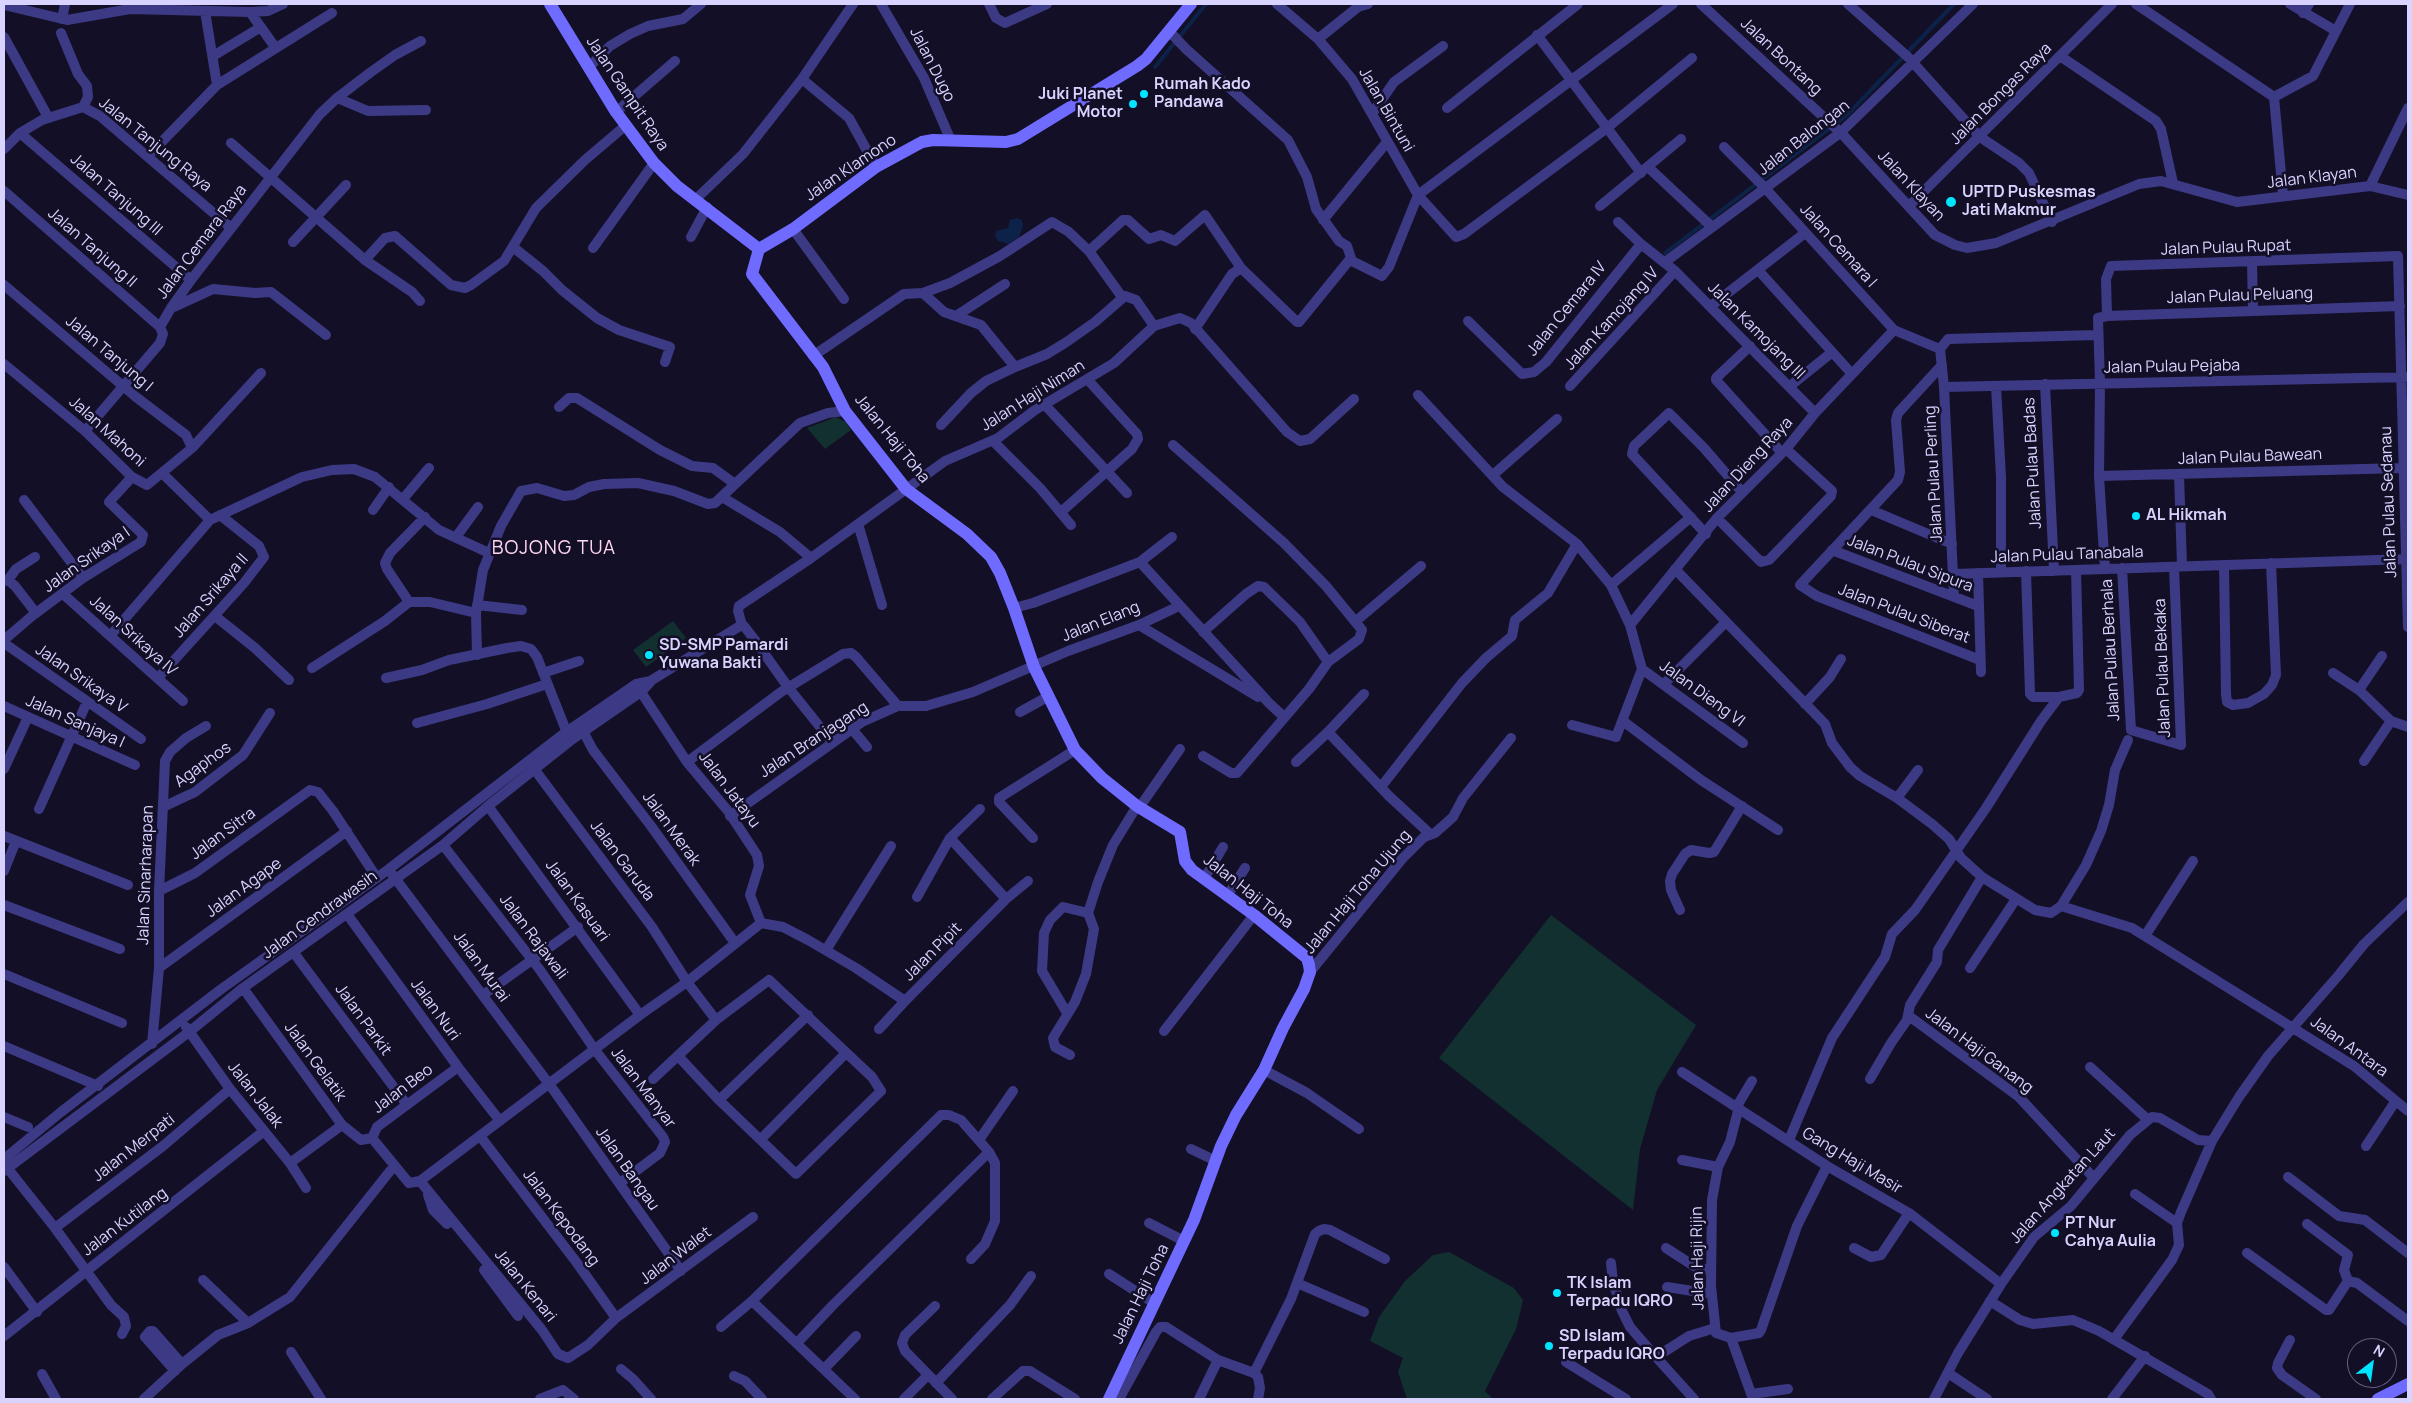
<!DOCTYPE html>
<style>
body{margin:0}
#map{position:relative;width:2412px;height:1403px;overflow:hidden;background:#130f26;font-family:Manrope,sans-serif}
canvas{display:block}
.frame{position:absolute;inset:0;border:5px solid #d9d4ff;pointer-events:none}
.north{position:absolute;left:2347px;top:1338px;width:50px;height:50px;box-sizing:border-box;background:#130f26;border:1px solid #625e7d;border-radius:50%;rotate:30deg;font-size:14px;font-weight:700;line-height:20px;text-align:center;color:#d9d4ff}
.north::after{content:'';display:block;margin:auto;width:18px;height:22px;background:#00e5ff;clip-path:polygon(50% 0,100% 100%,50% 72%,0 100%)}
</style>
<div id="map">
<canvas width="2412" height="1403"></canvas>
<div class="frame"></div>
<div class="north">N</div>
</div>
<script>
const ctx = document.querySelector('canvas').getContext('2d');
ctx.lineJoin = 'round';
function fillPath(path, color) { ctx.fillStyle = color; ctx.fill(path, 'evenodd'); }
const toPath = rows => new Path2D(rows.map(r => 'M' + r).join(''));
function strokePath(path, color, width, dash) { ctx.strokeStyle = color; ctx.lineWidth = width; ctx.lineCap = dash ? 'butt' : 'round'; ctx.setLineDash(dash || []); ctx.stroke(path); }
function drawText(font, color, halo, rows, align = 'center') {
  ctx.font = font + ' Manrope,sans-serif'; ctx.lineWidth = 5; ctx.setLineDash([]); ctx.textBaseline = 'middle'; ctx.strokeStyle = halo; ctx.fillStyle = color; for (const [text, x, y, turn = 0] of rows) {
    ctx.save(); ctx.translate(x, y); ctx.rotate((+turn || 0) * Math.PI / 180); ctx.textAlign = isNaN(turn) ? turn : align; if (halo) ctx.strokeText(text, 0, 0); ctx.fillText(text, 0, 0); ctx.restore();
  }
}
const green = toPath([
 [836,417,846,422,851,430,825,449,807,428],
 [673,621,686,638,646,667,633,650],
 [1551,915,1696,1025,1657,1090,1640,1149,1633,1210,1439,1058],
 [1449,1252,1514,1288,1523,1300,1516,1329,1485,1391,1493,1399,1407,1399,1398,1372,1403,1358,1370,1341,1379,1317,1405,1281,1433,1255]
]);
const water = toPath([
 [1017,218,1022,220,1023,227,1019,237,1009,244,998,241,995,236,996,231,1008,228,1010,220]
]);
const stream = toPath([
 [1155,67,1206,4],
 [1665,253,1846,116,1954,4]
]);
const street = toPath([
 [881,4,924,78,951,141],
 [989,4,996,18,1005,23,1047,4],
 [1277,4,1318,39,1352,79,1418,195,1456,237,1464,234,1607,128,1692,58],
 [1701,4,1843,135,1935,235,1955,245,1967,248,1996,243,2139,184,2161,181,2237,202,2370,186,2408,195],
 [1848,4,1908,57,1980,137,2019,163,2029,173,2052,222],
 [2136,4,2274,97],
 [2290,4,2336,31],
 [4,5,67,20,130,9,250,12,275,47],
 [205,11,217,85],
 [250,12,268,11,283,4],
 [2303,13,2309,4],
 [62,19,65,4],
 [61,33,78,74,87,86,88,97,83,107],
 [1537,35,1641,173],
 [4,37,48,117],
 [1318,39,1358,7,1368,4],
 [213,56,261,27],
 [2060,56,2156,121,2161,129,2173,183],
 [589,67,610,46,630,34,648,26,683,19,701,4],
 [802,79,849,118,876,167],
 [2274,97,2313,76,2350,4],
 [2274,97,2283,195],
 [337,98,368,111,426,110],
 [1447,108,1578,4],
 [616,112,675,61],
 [1372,114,1394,82,1443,46],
 [20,133,191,280],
 [231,143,365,260,412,292,420,301],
 [1724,147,1765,188,1894,330,1940,349],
 [4,149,20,133,42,120,83,107,100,116,231,228],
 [148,156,217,85,332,13],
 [1648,167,1712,227],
 [2370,186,2408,108],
 [4,191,160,327],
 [696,199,743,154,802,79,853,4],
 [1910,205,2112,4],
 [1600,206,1681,139],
 [1323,220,1387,142],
 [1618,222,1641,244,1675,271,1815,413],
 [793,229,844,299],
 [691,237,707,207],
 [293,242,346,185],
 [513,247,543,271,562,290,597,318,619,330,670,347,665,362],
 [593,248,654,163],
 [1089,251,1123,220,1128,220,1149,239,1161,235,1175,241,1205,215,1241,268,1297,322,1299,322,1351,258,1347,246,1339,241,1316,209,1307,177,1288,140,1186,49,1169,31],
 [365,260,385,238,395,236,451,285,465,288,471,285,504,261,536,208,585,160,625,126],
 [1350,260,1382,276,1389,267,1418,195,1673,4],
 [1665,262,1840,133,1973,4],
 [2252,262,2253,310],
 [1759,271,1852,374],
 [4,285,136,397,186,435,192,448],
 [923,293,944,312,981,325,1015,367,1047,354,1065,343,1095,322,1125,296,1136,300,1154,326],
 [1711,306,1805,233],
 [174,307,213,289,255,293,271,292,326,335],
 [956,316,1005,284],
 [2107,316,2106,279,2111,266,2398,256,2408,627],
 [1468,321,1522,374,1534,372,1546,362,1641,244],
 [160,327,171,308,191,280,320,114,337,98,371,72,395,55,421,41],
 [1195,329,1232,274,1241,268],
 [1750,346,1716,378,1716,380,1782,453],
 [1940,349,1944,387,1954,597],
 [1940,349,1948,339,2097,335],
 [813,356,904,294,923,293,950,283,1000,256,1052,222,1069,232,1089,251,1122,297],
 [4,364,85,431,132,477,147,485,192,448,261,373],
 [1942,365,1898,413,1896,420,1900,472,1898,480,1800,585,1817,596,1980,660],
 [2045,384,2054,571],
 [1570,386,1675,271],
 [1790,386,1831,353],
 [1996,386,2001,477,2001,572],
 [1944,387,2408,377],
 [1418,395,1503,487,1577,544,1611,585,1630,625,1642,669,1616,737,1572,725],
 [1045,405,1127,493],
 [559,407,569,398,577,398,660,450,692,466,713,468,735,484],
 [941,425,971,393,986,381,1015,367],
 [85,431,160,343,163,334,160,327],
 [993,441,1040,488,1071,525],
 [1173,445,1284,543,1326,586,1362,630,1359,639,1328,662,1309,689,1237,773,1231,773,1203,756],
 [162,473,210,520],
 [2179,474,2182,566],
 [1493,475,1557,419],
 [2099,476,2402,468],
 [722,497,780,532,811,558],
 [403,499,429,468],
 [24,500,83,578],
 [373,510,389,487],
 [1871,510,1952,544],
 [1061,512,1132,449,1138,439,1137,434,1088,380],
 [1717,518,1761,562,1769,560,1831,496,1832,491,1786,449],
 [858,524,882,605],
 [1706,534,1632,454,1634,446,1669,413,1704,448,1742,492],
 [456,537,478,507],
 [1832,550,1978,606],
 [1140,562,1269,703,1284,717],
 [2224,565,2226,694,2227,702,2233,705,2248,703,2264,694,2272,685,2276,675,2271,563],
 [2122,568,2131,730,2181,745,2174,567],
 [1675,569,1825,724,1832,743,1850,767,1860,776,1897,798,1932,824,1949,839,1961,858,1982,877,2035,910,2051,913,2061,906,2132,928,2354,1066,2408,1111],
 [2105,569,2099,476,2100,383,2098,318,2107,316,2400,306],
 [2026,571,2030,694,2033,697,2059,697,2077,693,2079,690,2076,570],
 [1978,573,1981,672],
 [1954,574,2408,559],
 [8,580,16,569,35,557],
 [4,581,8,580,15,586,36,613],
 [1611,585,1691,517],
 [63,594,183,701],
 [409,602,387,569,385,563,390,553,425,517],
 [477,605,522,610],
 [1014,608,1033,603,1140,562,1172,537],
 [215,616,255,648,289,680],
 [1356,621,1421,566],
 [742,625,738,611,739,606,811,558,945,461,998,438,1035,410,1114,363,1154,326,1180,318,1191,323,1287,432,1300,441,1310,439,1354,399],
 [1139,625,1258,697],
 [1630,625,1717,518,1786,449,1815,413,1894,330],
 [1203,632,1246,594,1258,586,1264,587,1300,622,1328,662],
 [110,636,210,520,302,477,332,470,354,469,375,477,439,530,489,553],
 [4,640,32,616,83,578,141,542,143,535,109,502,132,477],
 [4,643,141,739],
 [477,655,476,613,483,570,501,526,521,491,537,488,564,496,574,495,589,487,604,484,638,483,674,491,708,504,715,503,800,423,828,413,845,411],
 [312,668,385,621,409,602,430,602,476,613],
 [1642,669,1743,743],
 [543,673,579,661],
 [2333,673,2359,690,2391,721,2408,727],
 [158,678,244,583,264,557,259,546,220,515],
 [386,678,422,670,449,660,507,648,521,646,531,649,537,657,569,738],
 [1664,684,1726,622],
 [637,686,687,762,728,811,757,855,759,866,750,895,761,923],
 [2359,690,2382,656],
 [1364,694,1328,732,1389,796,1429,833],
 [1805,704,1830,677,1841,659],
 [4,706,135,765],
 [1020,712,1049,696],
 [1623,721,1701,780,1778,830],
 [417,723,487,704,547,684],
 [852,729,867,747],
 [584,733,593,750,651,826,735,943],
 [2364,761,2391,721],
 [687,762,781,692,843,654,851,653,856,657,898,706],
 [1296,762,1328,732],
 [532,766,652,927,687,982,716,1020],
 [4,769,28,717],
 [1381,787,1462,683,1486,658,1512,636,1515,620,1548,593,1577,544],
 [1897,798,1918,770],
 [488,806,640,1015],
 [163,807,195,792,243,755,270,713],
 [1139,808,1180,749],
 [39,809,87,702],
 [730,816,862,722,898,706,926,706,973,692,1068,651,1139,625,1179,606],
 [4,836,128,885],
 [950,838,1006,899],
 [1033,838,999,802,999,798,1075,750],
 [443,845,540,970,595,1050,663,1137,665,1142,660,1153,620,1183],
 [4,871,16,841],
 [392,874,555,1092,681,1271],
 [1204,879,1223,847],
 [159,891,195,873,310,790,318,792,333,811,377,878],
 [1227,896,1245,868],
 [917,897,950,838,980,809],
 [4,905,120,949],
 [2061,906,2086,865,2101,831,2109,805,2115,770,2128,740],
 [1680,910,1671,890,1670,881,1672,874,1685,854,1691,850,1709,853,1714,852,1742,806],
 [347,914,458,1067,500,1121],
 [761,923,783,927,808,940,856,968,905,1001,1006,899,1028,881],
 [2145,936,2193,861],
 [826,950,891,846],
 [294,953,407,1105],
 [159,968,347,831],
 [1970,968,2016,899],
 [1310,972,1402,859,1424,837,1435,833,1453,817,1463,798,1511,738],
 [4,974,122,1023],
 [243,988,342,1125,361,1140,372,1138],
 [483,995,578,927],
 [1067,1013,1042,971,1044,933,1050,920,1063,907,1088,913],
 [1909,1016,2019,1097,2093,1177],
 [186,1027,230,1089,290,1163,306,1188],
 [879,1029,905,1001],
 [1164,1031,1254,915],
 [152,1044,159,968,159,891,165,761,170,752,186,738,206,726],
 [4,1046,98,1086],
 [1070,1055,1055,1047,1053,1038,1075,1002,1086,974,1094,929,1088,913,1098,882,1113,845,1137,806],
 [2090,1067,2147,1119],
 [1264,1070,1307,1093,1359,1129],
 [1682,1072,1827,1166,1909,1213,2001,1284],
 [653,1079,716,1020,769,980,872,1077,881,1091,796,1174,719,1100,679,1057],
 [1870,1079,1891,1043,1907,1020,1910,1005,1937,962,1938,950,1982,877],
 [719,1100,808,1015],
 [1737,1106,1752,1081],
 [1739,1107,1730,1142,1718,1167,1712,1200,1711,1286,1716,1333,1731,1338,1753,1399],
 [4,1117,28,1127],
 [480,1136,577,1263,616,1318],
 [372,1138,409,1183,420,1181,640,1015,687,982,761,923],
 [372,1138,377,1127,458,1067],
 [761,1139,846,1053],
 [979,1140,1013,1091],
 [1789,1140,1832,1038,1885,957,1892,934,1915,910,1986,808,2041,721,2059,697],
 [2366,1146,2395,1102],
 [1191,1149,1216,1161],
 [4,1159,61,1112,220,990,389,869,566,732,636,684,651,681],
 [1682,1160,1718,1167],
 [290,1163,342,1125],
 [5,1165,55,1228,111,1305,124,1317,126,1326,122,1334],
 [4,1171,189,1032,243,988,443,845,488,806,570,741,641,692,652,680,740,626,744,626,754,639,788,687,832,742],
 [2288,1177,2339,1216,2365,1220,2408,1253],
 [420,1181,542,1330,558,1354,568,1358,588,1345,616,1318,753,1217],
 [2135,1194,2177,1223],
 [428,1195,433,1210,447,1224],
 [1149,1223,1184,1241],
 [2307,1224,2348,1255,2344,1270,2348,1281],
 [55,1228,163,1146,230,1089],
 [1666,1248,1700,1270,1711,1268],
 [1854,1248,1871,1257,1881,1255,1909,1213],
 [2247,1253,2326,1310,2329,1310,2348,1281],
 [1611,1263,1613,1282,1622,1311,1630,1327,1656,1357],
 [4,1267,37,1312],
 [484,1270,518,1316],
 [1109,1274,1154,1303],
 [203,1280,248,1323],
 [2348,1281,2357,1283,2408,1321],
 [1297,1283,1364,1312],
 [1667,1287,1712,1294],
 [1990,1301,2020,1320,2033,1324,2073,1320,2099,1331,2208,1394,2211,1399],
 [935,1306,905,1335,902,1343,905,1351,952,1399],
 [721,1327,752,1301],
 [4,1336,264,1131],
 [1731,1338,1759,1333,1761,1330,1797,1226,1827,1166],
 [2115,1338,2172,1260,2179,1245,2177,1223,2181,1212,2212,1141,2239,1097,2268,1056,2338,976,2364,944,2408,902],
 [2290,1340,2278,1363,2277,1368,2282,1375,2316,1399],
 [797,1343,833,1305,989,1152],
 [291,1352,321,1399],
 [1566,1362,1626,1399],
 [621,1369,633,1379,651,1399],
 [824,1369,856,1336],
 [175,1371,145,1337,150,1331,153,1331,182,1364],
 [1254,1373,1291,1299,1315,1234,1319,1231,1324,1229,1330,1230,1385,1259],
 [1948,1373,1987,1399],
 [42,1374,56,1399],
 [734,1376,745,1381,762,1399],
 [936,1383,1010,1305,1031,1276],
 [1751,1394,1788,1389],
 [144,1399,182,1364,218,1335,248,1323,290,1297,390,1171],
 [540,1399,563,1390,574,1399],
 [855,1399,752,1301,941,1115,949,1115,961,1120,989,1152,995,1163,995,1221,985,1244,971,1259],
 [904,1399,928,1375],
 [992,1399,1023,1371,1030,1371,1075,1399],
 [1119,1399,1156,1332,1160,1327,1166,1327,1218,1360,1254,1373,1258,1377,1260,1388,1258,1399],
 [1199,1399,1218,1360],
 [1694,1399,1656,1357,1689,1336,1715,1328],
 [1934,1399,1958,1353,2001,1284,2034,1237,2071,1206,2130,1135,2152,1117,2160,1118,2198,1140,2212,1141],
 [2112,1399,2145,1356]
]);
const secondary = toPath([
 [550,4,616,112,654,163,677,186,759,249],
 [759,249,752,274,823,367,845,411,906,489,967,534,991,557,1000,573,1014,608,1034,667,1075,750,1102,778,1137,806,1180,832,1185,861,1192,870,1254,915,1307,958,1309,965,1310,972,1304,989,1283,1028,1264,1070,1236,1115,1221,1146,1194,1220,1109,1399],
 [759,249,793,229,876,167,922,142,933,140,1006,142,1018,139,1137,66,1146,59,1191,4],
 [2378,1399,2408,1384]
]);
const markers = [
 [1144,94,5,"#00e5ff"],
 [1133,104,5,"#00e5ff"],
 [1951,202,6,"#00e5ff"],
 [2136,516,5,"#00e5ff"],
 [649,655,5,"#00e5ff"],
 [2055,1233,5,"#00e5ff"],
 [1557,1293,5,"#00e5ff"],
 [1549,1346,5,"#00e5ff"]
];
const streetNames = [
 ["Jalan Bontang",1781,57,43],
 ["Jalan Dugo",932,65,63],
 ["Jalan Gampit Raya",627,94,56],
 ["Jalan Bongas Raya",2001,94,-45],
 ["Jalan Bintuni",1386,110,60],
 ["Jalan Balongan",1804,138,-38],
 ["Jalan Tanjung Raya",155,145,39],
 ["Jalan Klamono",851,168,-34],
 ["Jalan Klayan",2312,178,-7],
 ["Jalan Klayan",1911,186,47],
 ["Jalan Tanjung III",116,195,41],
 ["Jalan Cemara Raya",202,242,-53],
 ["Jalan Cemara I",1838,246,48],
 ["Jalan Tanjung II",92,248,41],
 ["Jalan Pulau Rupat",2226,248,-2],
 ["Jalan Pulau Peluang",2240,296,-2],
 ["Jalan Cemara IV",1567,309,-51],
 ["Jalan Kamojang IV",1612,319,-48],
 ["Jalan Kamojang III",1756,331,45],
 ["Jalan Tanjung I",109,354,40],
 ["Jalan Pulau Pejaba",2172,367,-1],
 ["Jalan Haji Niman",1033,396,-32],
 ["Jalan Mahoni",107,432,42],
 ["Jalan Haji Toha",892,439,51],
 ["Jalan Pulau Bawean",2250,457,-2],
 ["Jalan Pulau Badas",2033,463,-93],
 ["Jalan Dieng Raya",1748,465,-47],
 ["Jalan Pulau Perling",1934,474,-93],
 ["Jalan Pulau Sedanau",2389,502,-92],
 ["Jalan Pulau Tanabala",2067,555,-2],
 ["Jalan Srikaya I",87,560,-35],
 ["Jalan Pulau Sipura",1910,564,21],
 ["Jalan Srikaya II",211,596,-49],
 ["Jalan Pulau Siberat",1904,614,21],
 ["Jalan Elang",1101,622,-22],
 ["Jalan Srikaya IV",133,636,42],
 ["Jalan Pulau Berhala",2111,650,-93],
 ["Jalan Pulau Bekaka",2163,668,-92],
 ["Jalan Srikaya V",81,679,35],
 ["Jalan Dieng VI",1702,694,36],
 ["Jalan Sanjaya I",75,722,24],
 ["Jalan Branjagang",814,740,-33],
 ["Agaphos",203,765,-36],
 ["Jalan Jatayu",729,790,53],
 ["Jalan Merak",671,829,54],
 ["Jalan Sitra",223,834,-36],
 ["Jalan Garuda",622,861,53],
 ["Jalan Sinarharapan",146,875,-88],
 ["Jalan Agape",244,888,-36],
 ["Jalan Haji Toha",1248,892,38],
 ["Jalan Haji Toha Ujung",1358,892,-50],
 ["Jalan Kasuari",577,901,54],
 ["Jalan Cendrawasih",320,915,-36],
 ["Jalan Rajawali",533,937,53],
 ["Jalan Pipit",933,952,-45],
 ["Jalan Murai",481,967,54],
 ["Jalan Nuri",435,1010,54],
 ["Jalan Parkit",363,1020,54],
 ["Jalan Antara",2349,1047,36],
 ["Jalan Haji Ganang",1979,1051,37],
 ["Jalan Gelatik",315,1062,54],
 ["Jalan Manyar",643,1088,53],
 ["Jalan Beo",403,1089,-37],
 ["Jalan Jalak",255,1095,52],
 ["Jalan Merpati",134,1148,-38],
 ["Gang Haji Masir",1852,1161,31],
 ["Jalan Bangau",627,1169,55],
 ["Jalan Angkatan Laut",2063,1186,-48],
 ["Jalan Kepodang",561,1218,53],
 ["Jalan Kutilang",125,1222,-37],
 ["Jalan Walet",676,1256,-37],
 ["Jalan Haji Rijin",1698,1258,-91],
 ["Jalan Kenari",525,1286,51],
 ["Jalan Haji Toha",1141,1294,-64]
];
const poiNames = [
 ["Rumah Kado",1154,85],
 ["Pandawa",1154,103],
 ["Juki Planet",1123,95,"right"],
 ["Motor",1123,113,"right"],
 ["UPTD Puskesmas",1962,193],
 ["Jati Makmur",1962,211],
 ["AL Hikmah",2146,516],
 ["SD-SMP Pamardi",659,646],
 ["Yuwana Bakti",659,664],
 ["PT Nur",2065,1224],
 ["Cahya Aulia",2065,1242],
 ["TK Islam",1567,1284],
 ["Terpadu IQRO",1567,1302],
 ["SD Islam",1559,1337],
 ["Terpadu IQRO",1559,1355]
];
const quarterNames = [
 ["BOJONG TUA",554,549]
];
fillPath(green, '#12302f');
fillPath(water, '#0c2248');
strokePath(stream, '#0c2248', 4);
strokePath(street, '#3d3a85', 10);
strokePath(secondary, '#6f6bff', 12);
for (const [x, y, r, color] of markers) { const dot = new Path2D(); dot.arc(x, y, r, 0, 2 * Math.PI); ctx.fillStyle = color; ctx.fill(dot); strokePath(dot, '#130f26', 2); }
drawText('16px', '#d9d4ff', '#130f26', streetNames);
drawText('bold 16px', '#d9d4ff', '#130f26', poiNames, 'left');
ctx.letterSpacing = '1px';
drawText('19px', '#ffd6f0', '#130f26', quarterNames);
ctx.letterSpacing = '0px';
</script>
